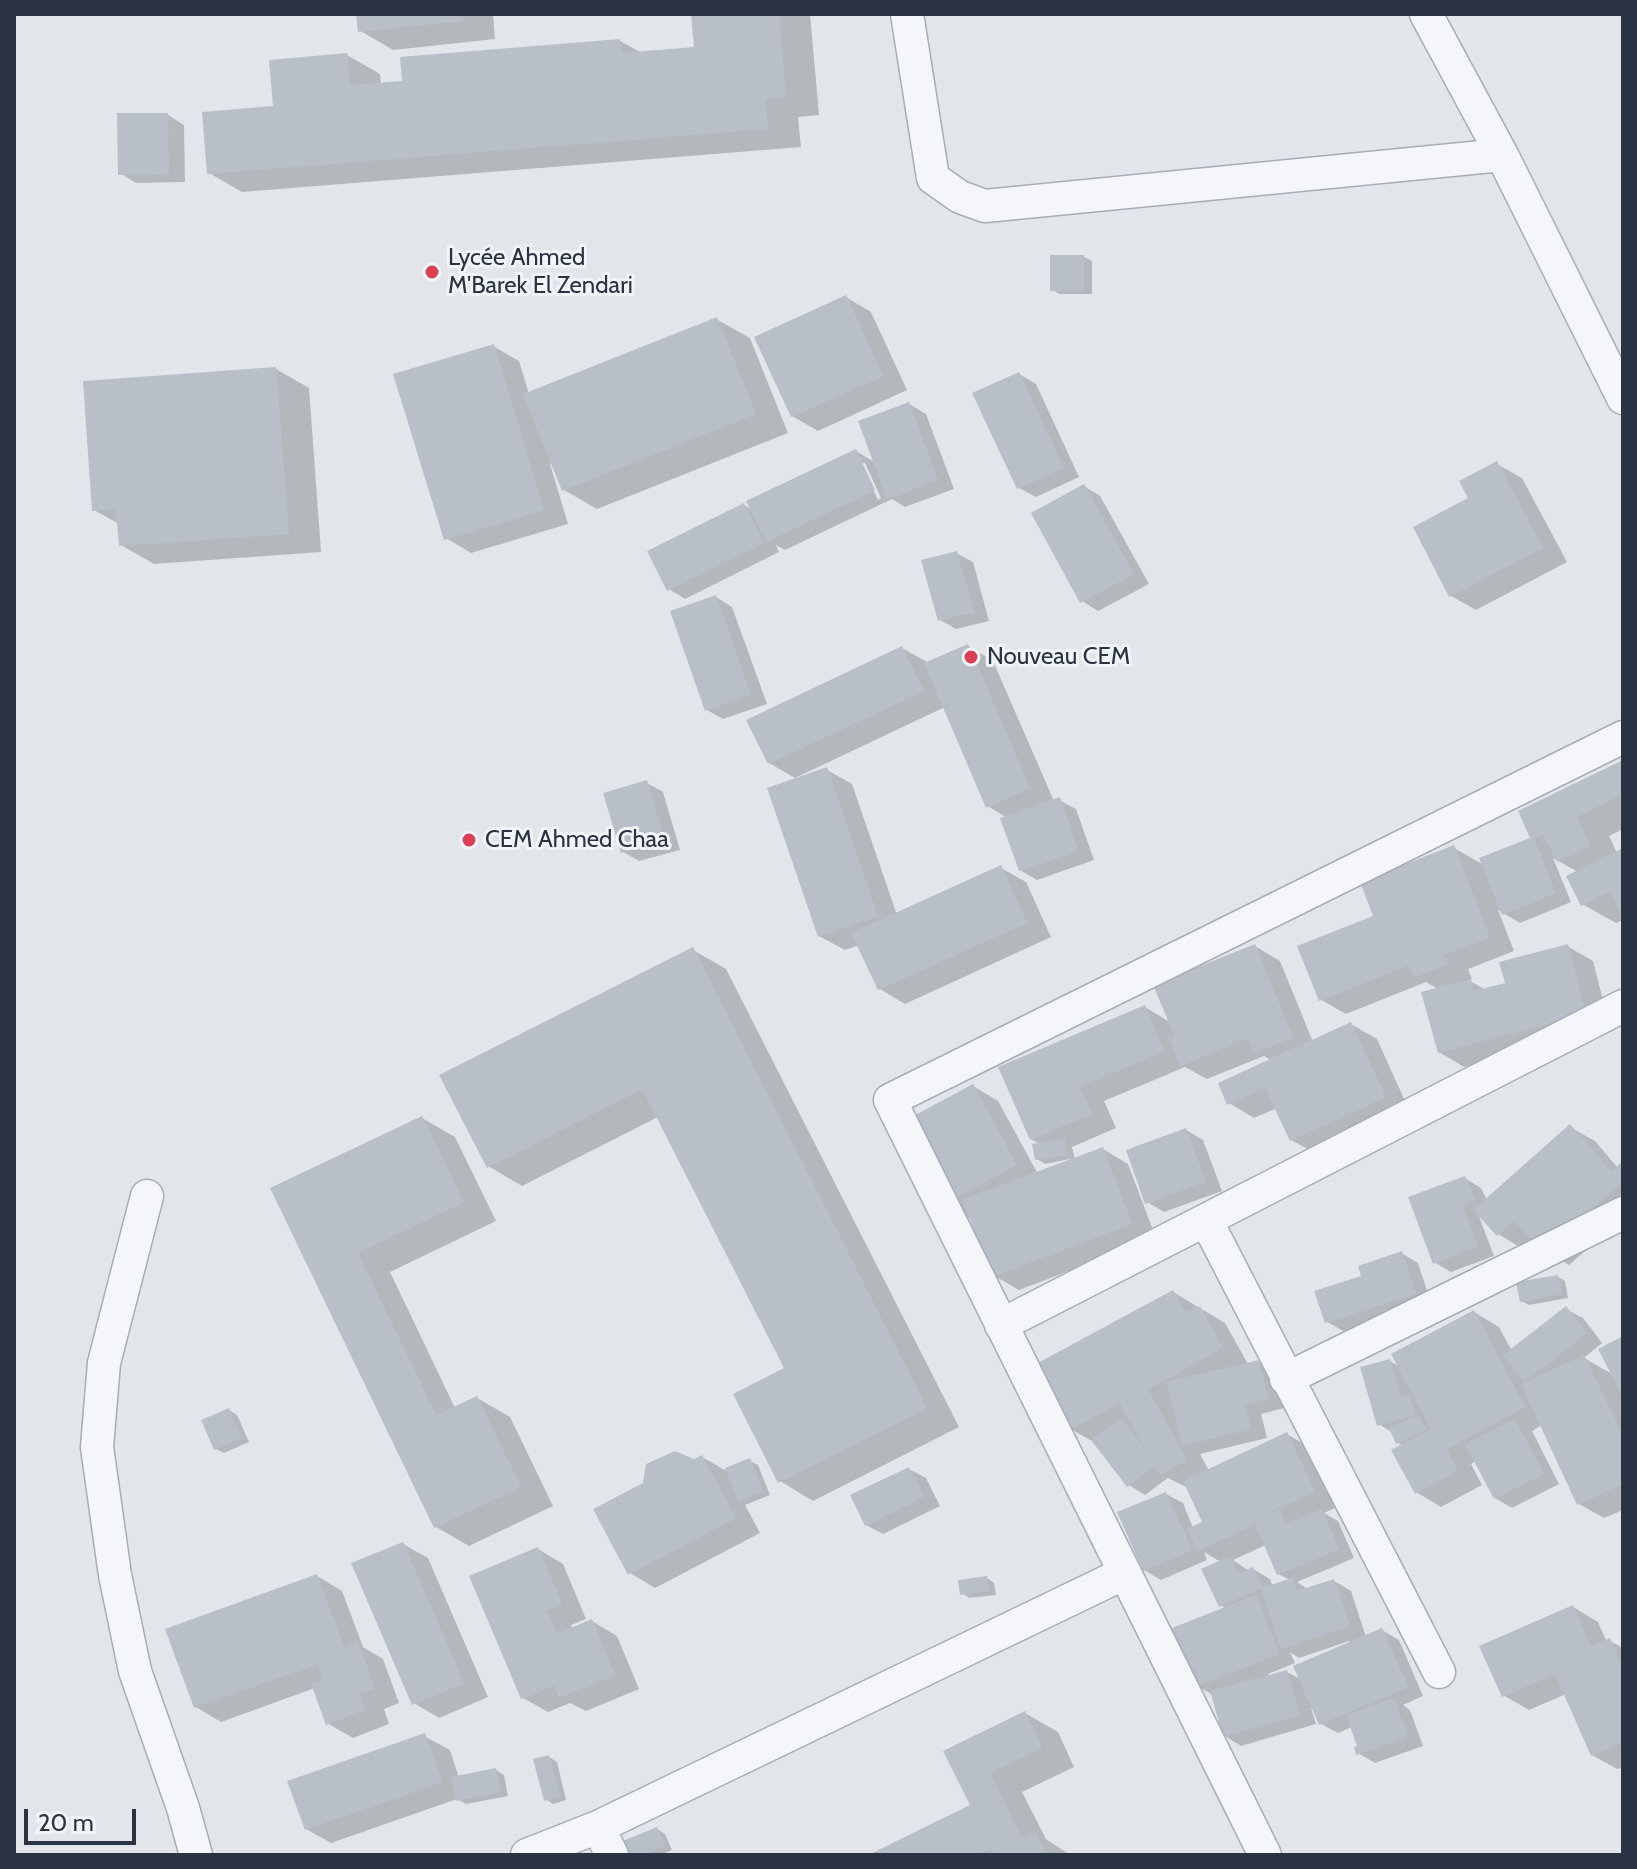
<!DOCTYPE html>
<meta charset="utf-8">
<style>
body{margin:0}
#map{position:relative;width:1637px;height:1869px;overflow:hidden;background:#e2e6eb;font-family:Cabin,sans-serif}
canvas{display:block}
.frame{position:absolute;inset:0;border:16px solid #293344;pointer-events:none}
.scale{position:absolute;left:24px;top:1809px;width:112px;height:36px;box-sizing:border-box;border:4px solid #293344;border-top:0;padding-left:10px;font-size:24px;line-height:28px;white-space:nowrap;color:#293344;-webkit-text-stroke:6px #f2f5f8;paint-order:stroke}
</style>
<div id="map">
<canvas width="1637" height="1869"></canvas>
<div class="frame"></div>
<div class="scale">20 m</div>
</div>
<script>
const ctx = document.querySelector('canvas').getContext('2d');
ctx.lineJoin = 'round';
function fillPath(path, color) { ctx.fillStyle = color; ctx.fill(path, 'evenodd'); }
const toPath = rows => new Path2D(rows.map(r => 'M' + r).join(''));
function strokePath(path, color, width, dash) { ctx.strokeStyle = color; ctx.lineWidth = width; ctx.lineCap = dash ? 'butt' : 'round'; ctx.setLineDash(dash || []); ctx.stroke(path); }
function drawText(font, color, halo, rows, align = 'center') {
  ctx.font = font + ' Cabin,sans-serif'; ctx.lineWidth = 6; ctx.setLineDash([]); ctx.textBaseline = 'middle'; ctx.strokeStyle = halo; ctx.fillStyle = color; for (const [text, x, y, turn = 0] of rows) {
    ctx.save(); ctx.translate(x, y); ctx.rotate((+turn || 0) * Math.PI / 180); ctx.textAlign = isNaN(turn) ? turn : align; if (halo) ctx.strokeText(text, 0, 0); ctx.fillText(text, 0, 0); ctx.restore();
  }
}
const shadow = toPath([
 [358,14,493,14,495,39,393,50,359,30],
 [693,14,810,14,819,115,798,117,801,147,242,192,209,173,275,108,347,55,380,74,381,84,404,83,620,41,642,53,696,49],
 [168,115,184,125,185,182,136,183,120,173],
 [1084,257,1092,261,1092,294,1060,294,1052,290],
 [846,297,871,312,907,390,818,431,792,416],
 [716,319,750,338,788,433,597,509,564,490,553,463,550,464,568,524,471,553,446,538,493,346,519,361,529,394],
 [276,369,309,388,321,552,154,564,121,545,119,524,94,510],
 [1019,374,1036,384,1079,477,1036,497,1019,488],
 [909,404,926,414,954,489,905,507,892,499,785,550,776,545,779,552,685,599,669,589,744,505,754,511,856,451,876,463],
 [860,463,865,463,881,498,878,500],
 [1497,464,1522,478,1567,562,1476,610,1451,596,1471,499],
 [1084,486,1100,496,1149,584,1098,611,1082,601],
 [956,553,973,562,989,621,956,629,940,620],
 [716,597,732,607,767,704,723,719,707,710],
 [968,646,993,661,1054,801,1059,800,1076,809,1094,860,1037,880,1020,870,1007,818,988,806,945,707,795,778,769,763,902,648,929,663],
 [1623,762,1623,829,1609,836,1617,853,1623,851,1623,920,1616,923,1582,904,1578,872,1553,858,1571,902,1520,923,1498,910,1514,951,1468,969,1472,979,1468,980,1486,990,1508,984,1567,946,1593,961,1610,1028,1464,1067,1439,1052,1440,990,1426,982,1346,1014,1320,999,1376,917,1454,848,1484,865,1534,840,1520,812],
 [827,770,852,784,897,915,1001,868,1026,882,1051,937,905,1004,880,989,859,945,845,950,819,936],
 [647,783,663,792,680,850,639,861,623,852],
 [1255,946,1280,961,1313,1042,1351,1024,1377,1039,1410,1112,1317,1154,1291,1140,1277,1108,1254,1118,1229,1103,1272,1061,1264,1056,1207,1079,1185,1067,1104,1101,1116,1128,1072,1147,1075,1160,1103,1149,1128,1164,1156,1238,1019,1290,993,1275,971,1217,964,1221,939,1206,973,1086,998,1101,1038,1174,1071,1161,1070,1159,1045,1164,1037,1159,1042,1145,1031,1139,1145,1007,1170,1022],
 [693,950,726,969,959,1427,813,1501,780,1481,787,1369,658,1117,522,1186,488,1166],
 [422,1118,455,1137,496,1221,390,1272,455,1408,477,1398,510,1417,553,1506,469,1546,436,1527,273,1189],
 [1570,1127,1595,1141,1618,1168,1623,1164,1623,1218,1569,1265,1544,1251,1523,1249,1498,1234,1477,1211,1494,1256,1451,1272,1434,1262,1465,1178,1481,1188,1487,1200],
 [1186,1130,1203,1140,1222,1191,1164,1212,1147,1202],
 [1401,1253,1418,1263,1431,1303,1343,1331,1326,1321,1364,1277],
 [1558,1277,1565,1281,1568,1298,1529,1305,1521,1301],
 [1173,1292,1225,1323,1248,1364,1258,1362,1275,1372,1284,1408,1261,1414,1267,1438,1200,1454,1209,1471,1287,1434,1312,1449,1339,1506,1324,1513,1338,1521,1354,1558,1297,1582,1309,1590,1334,1581,1351,1591,1366,1637,1382,1630,1399,1640,1423,1696,1403,1705,1410,1710,1423,1746,1375,1763,1358,1753,1359,1747,1352,1727,1338,1733,1321,1724,1314,1707,1311,1708,1316,1724,1241,1746,1225,1736,1213,1695,1197,1686,1226,1609,1221,1605,1221,1562,1204,1552,1207,1560,1161,1580,1144,1570,1166,1494,1183,1503,1193,1528,1205,1523,1188,1488,1168,1478,1145,1495,1129,1485,1097,1444,1071,1429],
 [1266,1545,1278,1574,1290,1580,1273,1586,1270,1579,1253,1569,1249,1571,1233,1560],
 [1349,1641,1350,1644,1302,1680,1287,1672,1269,1677,1268,1674,1295,1663,1290,1652,1299,1658],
 [1566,1309,1583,1318,1602,1343,1584,1358,1614,1375,1623,1338,1623,1510,1604,1518,1579,1504,1542,1425,1532,1431,1559,1484,1512,1508,1495,1498,1476,1461,1471,1464,1482,1485,1441,1507,1416,1492,1403,1446,1397,1442,1393,1433,1379,1424,1390,1361,1400,1367,1474,1312,1499,1327,1512,1351],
 [229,1410,237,1415,249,1442,224,1453,216,1449],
 [702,1457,725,1470,750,1461,758,1465,770,1495,745,1505,760,1533,655,1588,630,1573,694,1461],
 [909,1469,926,1478,940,1506,883,1534,866,1525],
 [403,1544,428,1558,488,1697,439,1718,414,1703],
 [538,1549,563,1564,586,1619,571,1625,573,1629,592,1621,617,1636,639,1689,586,1711,570,1703,548,1712,523,1698],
 [317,1576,342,1591,363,1647,383,1659,399,1703,384,1709,389,1724,353,1738,327,1723,315,1688,221,1722,196,1707],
 [987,1578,994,1583,996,1595,969,1598,962,1593],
 [1573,1607,1598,1622,1607,1642,1610,1641,1623,1648,1623,1773,1621,1768,1617,1769,1592,1755,1566,1694,1529,1710,1503,1695],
 [1025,1713,1058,1732,1074,1767,1022,1792,1046,1839,1070,1855,872,1855,973,1806,946,1752],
 [424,1736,450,1750,459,1778,496,1770,504,1775,508,1796,466,1804,457,1799,331,1843,306,1829],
 [549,1757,557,1762,566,1800,553,1804,545,1799],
 [657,1829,665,1834,672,1850,661,1855,626,1855]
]);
const building = toPath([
 [356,14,462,14,463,21,358,32],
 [691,14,779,14,786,97,765,99,768,129,207,174,202,112,273,106,269,60,347,53,350,85,402,81,400,57,620,39,622,53,694,47],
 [117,113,168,113,169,174,118,175],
 [1050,255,1084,255,1084,291,1050,291],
 [846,295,883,376,791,417,754,337],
 [717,317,756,414,562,491,523,394],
 [494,344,544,510,444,540,393,374],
 [276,367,289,534,119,546,116,509,92,511,83,381],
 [1019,372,1064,468,1017,489,972,393],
 [909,402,938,480,887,499,858,421],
 [856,449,875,490,766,542,746,501],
 [1497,461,1543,548,1449,597,1413,527,1468,498,1459,481],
 [1084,484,1134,574,1080,603,1031,513],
 [744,503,764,543,667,591,647,551],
 [957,551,974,612,938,621,921,560],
 [716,595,751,695,705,711,670,611],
 [968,644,1030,788,986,808,924,663],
 [902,646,924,691,768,764,746,720],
 [1623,760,1623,794,1577,817,1590,846,1557,862,1543,834,1534,838,1556,893,1502,915,1479,858,1530,838,1518,811],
 [827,767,878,916,818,937,767,788],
 [647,780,665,840,621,853,603,793],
 [1060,797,1078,851,1019,871,1000,818],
 [1454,845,1490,937,1444,955,1448,964,1414,977,1409,965,1319,1001,1297,946,1373,916,1360,882],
 [1623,848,1623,919,1610,891,1581,906,1566,876],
 [1001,865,1027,923,878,990,851,933],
 [1255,944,1293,1038,1254,1053,1248,1038,1180,1066,1169,1039,1175,1037,1153,985],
 [1568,944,1586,1014,1438,1053,1421,992,1471,979,1474,991,1505,983,1499,962],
 [693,947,927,1408,778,1483,733,1394,784,1368,642,1089,487,1168,439,1075],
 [1145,1005,1164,1051,1080,1087,1092,1114,1030,1140,998,1067],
 [1351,1022,1386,1097,1290,1141,1265,1088,1227,1105,1218,1083],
 [973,1084,1017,1165,937,1208,893,1127],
 [422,1116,464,1202,358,1253,436,1415,477,1396,521,1487,434,1528,270,1188],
 [1570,1124,1611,1171,1623,1161,1623,1181,1543,1252,1514,1221,1497,1236,1473,1210],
 [1186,1128,1206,1182,1145,1204,1126,1150],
 [1065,1139,1067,1155,1035,1160,1032,1144],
 [1103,1147,1132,1224,992,1277,962,1200],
 [1465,1176,1475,1200,1462,1205,1478,1246,1433,1264,1408,1197],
 [1402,1251,1416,1294,1325,1323,1314,1291,1361,1276,1358,1266],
 [1558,1275,1562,1294,1520,1302,1516,1282],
 [1173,1290,1186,1313,1200,1306,1223,1348,1148,1389,1187,1460,1160,1475,1154,1466,1127,1487,1091,1440,1121,1418,1145,1449,1120,1403,1069,1430,1034,1365],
 [1566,1306,1587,1333,1524,1382,1503,1355],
 [1474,1310,1525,1407,1447,1449,1458,1471,1415,1494,1391,1450,1431,1429,1391,1354],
 [1623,1336,1623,1397,1598,1349],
 [1584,1355,1623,1436,1623,1484,1577,1505,1521,1384],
 [1390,1359,1401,1397,1409,1394,1415,1415,1377,1426,1360,1367],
 [1259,1360,1268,1399,1245,1405,1251,1429,1182,1446,1167,1382],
 [229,1408,242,1438,214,1450,201,1420],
 [1419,1415,1426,1430,1396,1444,1389,1428],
 [1515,1419,1544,1474,1494,1499,1465,1444],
 [1287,1432,1315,1492,1264,1515,1280,1510,1286,1524,1322,1509,1339,1549,1277,1575,1253,1520,1253,1525,1198,1551,1187,1529,1202,1522,1183,1481],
 [675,1451,694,1459,702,1455,736,1518,628,1575,593,1509,643,1483,646,1464],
 [750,1458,763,1491,738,1501,725,1468],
 [909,1467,924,1497,865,1526,850,1495],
 [1166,1492,1192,1550,1143,1571,1117,1512],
 [403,1542,464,1683,412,1705,351,1563],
 [538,1547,562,1604,547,1610,557,1634,592,1619,615,1675,559,1698,554,1685,521,1699,469,1576],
 [1230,1556,1239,1573,1253,1567,1262,1587,1219,1607,1201,1569],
 [317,1574,344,1647,358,1642,375,1689,360,1694,365,1710,326,1725,311,1684,323,1680,318,1664,194,1708,165,1629],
 [987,1576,989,1591,960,1595,958,1580],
 [1292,1578,1297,1591,1334,1579,1350,1626,1281,1649,1261,1588],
 [1256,1595,1279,1654,1195,1687,1172,1628],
 [1573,1605,1591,1647,1610,1638,1623,1669,1623,1742,1591,1756,1555,1674,1502,1697,1479,1646],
 [1382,1628,1408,1687,1319,1725,1293,1666],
 [1287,1670,1300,1715,1223,1737,1210,1691],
 [1394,1698,1408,1737,1356,1755,1354,1747,1357,1746,1346,1715],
 [1025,1711,1042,1748,990,1773,1022,1838,1035,1831,1047,1855,995,1855,991,1848,976,1855,868,1855,970,1805,943,1751],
 [425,1733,442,1782,305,1830,287,1781],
 [549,1755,560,1796,544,1801,533,1759],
 [496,1768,501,1792,456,1801,451,1777],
 [657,1827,665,1846,644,1855,623,1855,618,1843]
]);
const street = toPath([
 [907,14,933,178,960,197,985,206,1502,155],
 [1426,14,1502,155,1623,398],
 [147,1196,104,1363,97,1447,115,1575,135,1671,183,1808,196,1855],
 [1206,1220,1439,1672],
 [1001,1325,1623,1006],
 [1286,1379,1623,1213],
 [527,1855,598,1827],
 [612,1855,598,1827,1125,1573],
 [1265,1855,890,1100,1623,737]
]);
const markers = [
 [432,272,8,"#d74057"],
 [971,657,8,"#d74057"],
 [469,840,8,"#d74057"]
];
const poiNames = [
 ["Lycée Ahmed",448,258],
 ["M'Barek El Zendari",448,286],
 ["Nouveau CEM",987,657],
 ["CEM Ahmed Chaa",485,840]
];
fillPath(shadow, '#0003');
fillPath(building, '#b9bfc9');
strokePath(street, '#a7adb6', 35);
strokePath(street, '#f5f6f9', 32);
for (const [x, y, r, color] of markers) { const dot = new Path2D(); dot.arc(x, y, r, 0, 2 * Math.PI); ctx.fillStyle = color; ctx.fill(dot); strokePath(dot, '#f2f5f8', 3); }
drawText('24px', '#293344', '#f2f5f8', poiNames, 'left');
</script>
